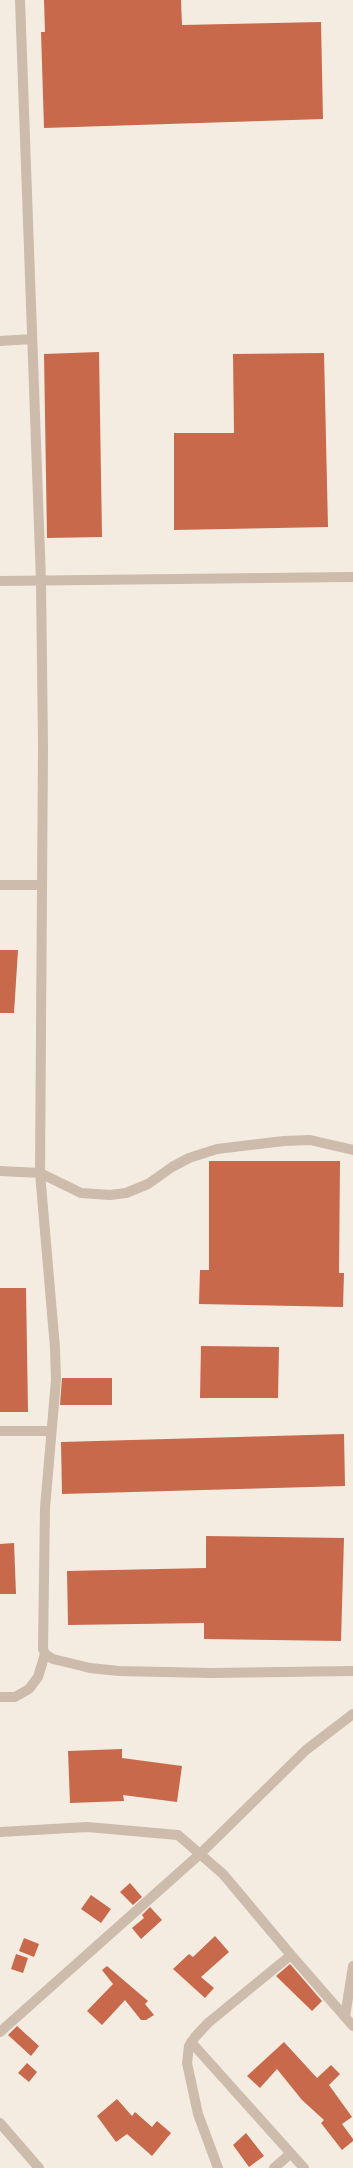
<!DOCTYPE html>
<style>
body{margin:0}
canvas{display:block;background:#f4ebe1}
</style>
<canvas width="353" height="2168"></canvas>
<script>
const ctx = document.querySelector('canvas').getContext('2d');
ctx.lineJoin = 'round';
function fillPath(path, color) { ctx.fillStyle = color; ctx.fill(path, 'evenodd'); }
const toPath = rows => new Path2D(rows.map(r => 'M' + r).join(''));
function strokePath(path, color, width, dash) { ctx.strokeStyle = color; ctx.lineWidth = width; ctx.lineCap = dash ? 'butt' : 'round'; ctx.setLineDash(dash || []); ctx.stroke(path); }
const building = toPath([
 [44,0,181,0,182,25,321,22,323,119,44,128,41,32,45,32],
 [99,352,102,537,47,538,44,354],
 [324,353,328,527,174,530,174,433,234,433,233,354],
 [0,950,18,950,14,1013,0,1013],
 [209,1161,340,1161,339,1273,344,1273,343,1307,199,1304,200,1270,209,1270],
 [0,1288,26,1288,28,1412,0,1412],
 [201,1346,279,1347,278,1398,200,1398],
 [62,1378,112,1378,112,1405,60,1405],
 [344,1434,345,1486,62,1494,61,1442],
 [206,1536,344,1538,341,1641,204,1639,204,1623,68,1625,67,1571,206,1568],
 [14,1543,16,1594,0,1594,0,1544],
 [122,1749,122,1758,182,1766,177,1802,123,1795,124,1801,70,1803,68,1751],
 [130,1883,142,1897,133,1905,120,1892],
 [91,1895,111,1909,101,1923,81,1909],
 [150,1907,162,1920,141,1939,132,1928,144,1918,142,1915],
 [215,1936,229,1952,201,1977,214,1988,205,1998,173,1969,189,1954,193,1957],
 [24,1938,39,1944,34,1957,19,1951],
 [16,1954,28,1958,23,1973,11,1969],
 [290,1964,322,2001,312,2011,276,1976],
 [107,1966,148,2001,145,2004,154,2015,146,2020,141,2020,125,2000,102,2025,87,2011,113,1984,102,1970],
 [17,2026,39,2046,31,2056,8,2035],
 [284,2042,317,2078,331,2065,340,2074,329,2085,352,2117,342,2124,353,2139,353,2141,342,2150,321,2123,324,2120,302,2100,277,2069,260,2088,247,2076],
 [27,2063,37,2072,29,2082,18,2073],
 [117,2099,132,2116,135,2112,152,2127,157,2121,171,2133,152,2156,127,2134,116,2142,97,2116],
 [246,2133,264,2156,249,2167,233,2145]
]);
const service = toPath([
 [20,0,41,581,43,748,40,1173,55,1348,56,1380,45,1508,43,1649,45,1654,53,1659,90,1668,119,1671,211,1673,353,1671],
 [0,341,32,339],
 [0,885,42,885],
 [0,1171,40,1173,81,1193,110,1195,126,1193,148,1184,172,1167,189,1158,217,1149,284,1141,310,1140,353,1150],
 [0,1431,50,1431],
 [0,1697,15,1697,29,1689,38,1677,45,1654]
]);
const minor = toPath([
 [0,581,353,577],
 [0,1832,87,1827,178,1835,223,1874,291,1955,353,2026],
 [345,2017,353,1966],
 [0,2032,200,1854,306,1750,353,1714],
 [191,2042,304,2168],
 [0,2123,39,2168],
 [218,2168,198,2114,187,2063,189,2046,195,2037,208,2023,291,1955],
 [274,2168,290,2154]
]);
fillPath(building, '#c8694b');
strokePath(service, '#cdbbac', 10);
strokePath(minor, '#cdbbac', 10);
</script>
